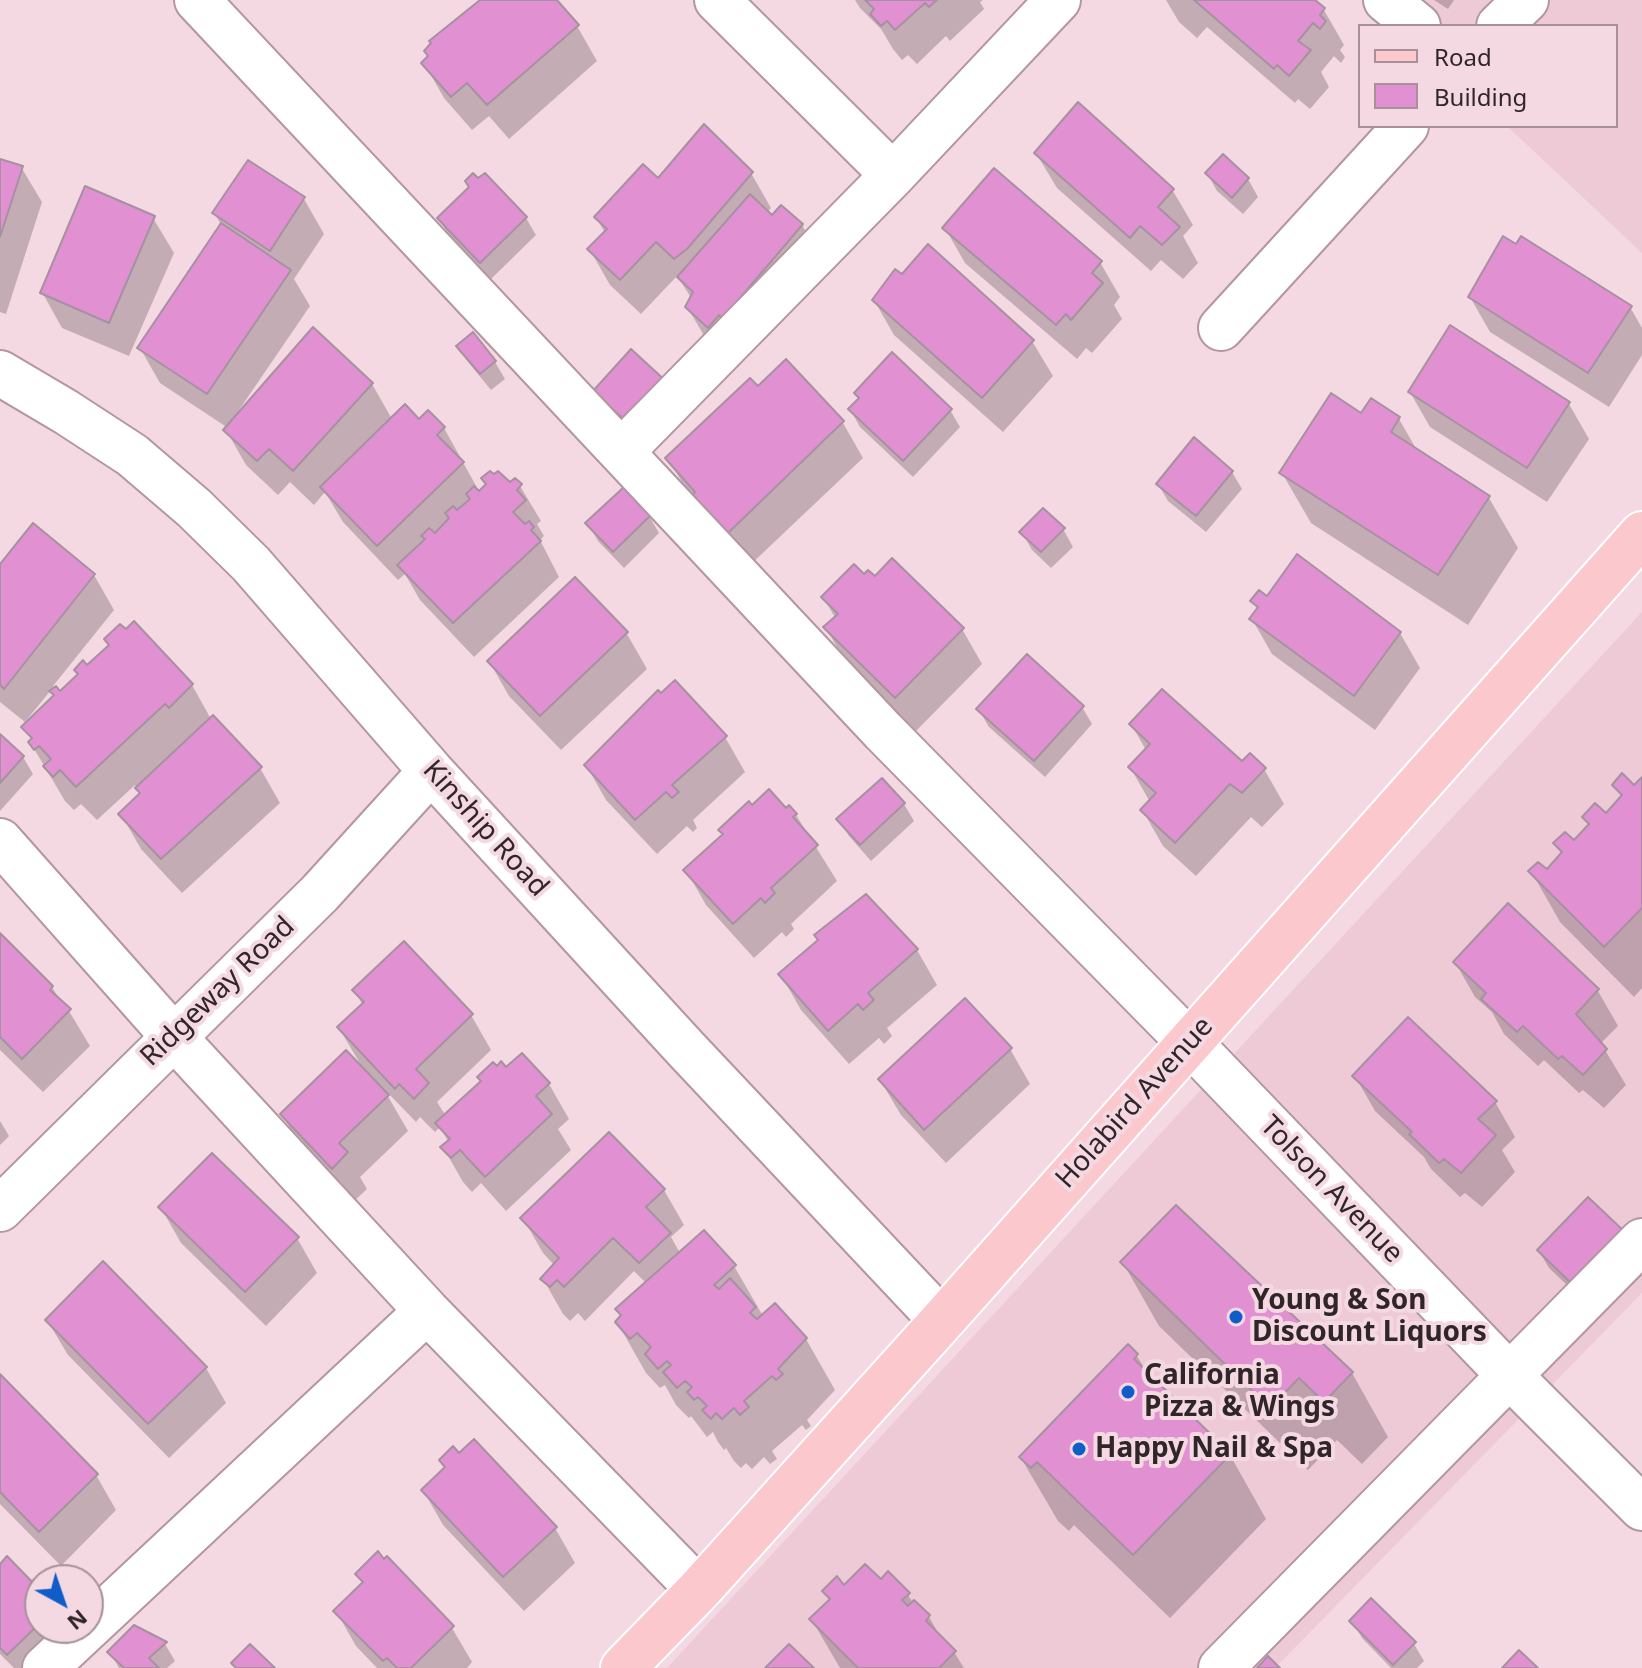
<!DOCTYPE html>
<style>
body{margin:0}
#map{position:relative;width:1642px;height:1668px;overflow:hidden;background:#f4d8e2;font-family:"Noto Sans",sans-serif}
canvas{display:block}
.legend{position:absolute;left:1358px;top:24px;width:260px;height:104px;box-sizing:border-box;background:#f4d8e2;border:2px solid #a69198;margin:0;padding:10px 14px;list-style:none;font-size:24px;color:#30262a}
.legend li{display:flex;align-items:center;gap:16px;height:40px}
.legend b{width:40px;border:2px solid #a69198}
.north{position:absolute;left:24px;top:1564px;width:80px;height:80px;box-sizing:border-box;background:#f4d8e2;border:2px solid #a69198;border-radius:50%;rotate:140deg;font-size:22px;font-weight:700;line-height:32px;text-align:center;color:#30262a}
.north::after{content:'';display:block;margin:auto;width:28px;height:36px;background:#0f5dc8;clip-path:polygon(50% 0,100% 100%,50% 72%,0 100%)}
</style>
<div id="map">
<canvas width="1642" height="1668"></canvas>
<ul class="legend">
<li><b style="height:10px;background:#fac8cd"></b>Road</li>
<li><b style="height:22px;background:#e190d1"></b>Building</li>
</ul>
<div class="north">N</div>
</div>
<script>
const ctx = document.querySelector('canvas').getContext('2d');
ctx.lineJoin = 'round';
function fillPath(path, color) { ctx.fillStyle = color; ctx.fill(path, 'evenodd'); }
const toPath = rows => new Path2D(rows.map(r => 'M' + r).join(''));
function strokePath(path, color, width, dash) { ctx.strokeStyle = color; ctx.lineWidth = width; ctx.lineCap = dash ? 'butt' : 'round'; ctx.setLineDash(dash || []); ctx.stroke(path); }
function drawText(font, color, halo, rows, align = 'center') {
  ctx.font = font + ' "Noto Sans",sans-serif'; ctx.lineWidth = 8; ctx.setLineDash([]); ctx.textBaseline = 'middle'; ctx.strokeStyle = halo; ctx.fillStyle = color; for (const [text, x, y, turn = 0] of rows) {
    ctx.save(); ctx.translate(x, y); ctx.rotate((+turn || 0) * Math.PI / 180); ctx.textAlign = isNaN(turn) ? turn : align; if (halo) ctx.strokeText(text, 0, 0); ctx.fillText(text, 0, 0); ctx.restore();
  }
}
const built = toPath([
 [1371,0,1642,0,1642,253,1507,126,1616,126,1616,26,1400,26],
 [1642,612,1642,1293,1275,1668,667,1668]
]);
const shadow = toPath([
 [483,0,557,0,562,9,577,26,597,61,509,139,489,116,472,130,444,98,424,63],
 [855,0,983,0,980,2,984,9,950,41,946,36,917,64,908,55,902,60,893,49,881,29,860,8],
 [1166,0,1312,0,1324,10,1344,45,1340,50,1345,57,1341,63,1334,56,1321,72,1329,87,1310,109,1298,99,1295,103,1207,27,1197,38,1179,22],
 [1434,0,1454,0,1448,9],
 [1078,105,1173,191,1193,225,1183,236,1198,263,1183,279,1161,260,1151,271,1057,188,1036,153],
 [0,161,21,167,42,202,6,314,0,312],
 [751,173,771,208,767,213,772,218,802,225,822,260,708,342,687,307,692,299,677,276,641,314,610,285,590,250,605,233,596,217,658,181],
 [1207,173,1248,179,1258,197,1243,214,1217,191],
 [478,181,526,218,536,235,491,279,449,236,439,219],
 [304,199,324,234,294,279,310,306,237,413,239,415,372,384,392,419,419,422,444,428,480,493,510,485,520,486,541,521,537,524,544,536,540,540,559,577,474,657,420,600,405,574,398,580,343,522,325,492,314,505,290,482,278,495,246,465,226,430,228,428,160,383,140,348,222,226,214,213],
 [153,218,174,253,129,356,62,328,42,292],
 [945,228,1100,262,1120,297,1114,305,1122,319,1092,353,1086,348,1077,359,965,263],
 [1470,297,1630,307,1642,328,1642,355,1609,407,1490,332],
 [874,300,1032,341,1053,376,1003,432,894,335],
 [459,346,495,362,505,379,491,390,469,363],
 [631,352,642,442,605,409,595,392],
 [786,362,843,423,863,458,748,567,688,493,668,458,757,389],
 [1410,392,1569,404,1589,439,1547,502,1430,427],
 [856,394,950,410,960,427,913,477,860,427,850,409,860,400],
 [1361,415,1399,419,1418,452,1489,498,1518,548,1468,625,1311,523,1282,473],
 [1232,472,1242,489,1206,532,1168,501,1158,484],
 [649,516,659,533,624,568,598,541,588,524],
 [1063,529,1073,547,1051,568,1032,550,1022,532],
 [0,567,94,575,114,610,53,686,59,694,134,624,192,685,211,719,260,768,280,803,182,893,141,849,121,814,141,795,135,785,97,820,81,804,74,810,65,801,30,742,32,741,24,727,55,697,51,690,25,722,0,702],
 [864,577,962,629,982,664,916,731,846,663,826,628,836,619,823,597],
 [575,580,627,634,647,669,561,750,509,696,489,661],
 [1267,599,1400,633,1420,668,1375,730,1272,654,1252,619,1258,611,1253,602],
 [1082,707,1092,724,1045,777,989,727,979,710],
 [1131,724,1242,764,1264,769,1284,804,1262,827,1251,817,1196,876,1163,846,1143,811,1150,802,1130,767,1146,750],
 [0,737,23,757,33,774,0,811],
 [725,737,745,772,693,820,697,828,693,832,687,826,657,854,606,800,586,765],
 [1642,780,1642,988,1634,997,1560,922,1531,871,1547,872,1562,855,1556,844,1574,843,1590,826,1584,817,1606,816,1622,798,1614,785,1634,788],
 [904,804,914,821,871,861,849,836,839,819],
 [752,808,786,811,796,815,837,881,791,924,794,929,786,937,782,932,754,958,706,905,686,870,724,836,721,830],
 [866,897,917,950,937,985,887,1028,892,1036,884,1044,879,1038,849,1064,801,1010,781,975],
 [1508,906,1598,991,1618,1026,1600,1044,1605,1050,1626,1085,1604,1108,1583,1090,1579,1093,1544,1060,1538,1066,1504,1034,1492,1012,1475,997,1455,962],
 [0,936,52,987,61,1002,69,1011,90,1046,43,1092,0,1050],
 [355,991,471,1015,491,1050,437,1102,446,1116,506,1070,522,1056,549,1084,569,1119,558,1129,571,1150,506,1211,481,1183,472,1192,463,1182,443,1147,449,1143,440,1127,435,1132,420,1117,416,1122,387,1092,386,1093,408,1131,360,1177,367,1189,353,1202,302,1149,282,1114,362,1067,339,1028,363,1006],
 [1010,1049,1030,1084,946,1163,901,1115,880,1080],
 [1355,1076,1495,1102,1515,1137,1502,1150,1515,1172,1482,1207,1465,1193,1460,1197,1431,1169,1424,1157,1375,1111],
 [0,1121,9,1136,0,1145],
 [664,1190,684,1225,671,1237,680,1253,734,1266,763,1316,806,1339,835,1390,807,1420,811,1426,806,1430,802,1425,772,1451,777,1459,770,1464,764,1457,752,1469,746,1463,741,1468,734,1461,726,1448,724,1450,718,1442,713,1432,707,1437,691,1416,689,1418,676,1405,665,1385,660,1388,646,1373,617,1322,647,1284,634,1271,585,1321,578,1313,570,1321,563,1314,543,1279,554,1265,543,1253,523,1218],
 [161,1208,297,1238,317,1273,266,1326,181,1243],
 [1539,1251,1636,1253,1587,1304,1549,1268],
 [1123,1263,1352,1373,1388,1437,1362,1464,1337,1440,1308,1470,1159,1326],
 [47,1320,206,1368,226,1403,169,1458,68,1355],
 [1137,1356,1149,1376,1230,1455,1266,1519,1170,1618,1074,1525,1069,1531,1058,1521,1021,1458],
 [0,1377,96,1475,116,1510,61,1566,0,1504],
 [459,1456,555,1528,575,1563,524,1611,443,1525,423,1490,446,1469,441,1460],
 [0,1566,40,1592,40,1628,63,1628,22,1668,14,1668,0,1654],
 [357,1574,452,1628,472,1662,467,1668,377,1668,356,1646,336,1611,363,1584],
 [888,1574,908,1595,913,1603,929,1617,943,1641,954,1652,964,1668,840,1668,812,1620,831,1602,825,1591,881,1582],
 [1352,1621,1414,1644,1424,1661,1417,1668,1391,1668,1362,1638],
 [135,1627,165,1644,175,1661,167,1668,119,1668,110,1652]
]);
const building = toPath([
 [480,0,557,0,579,25,487,105,467,83,451,97,421,63,428,56,424,51,431,43,429,41,480,0],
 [865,0,937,0,929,7,925,3,895,30,887,21,881,26,870,14,874,9,865,0],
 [1194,0,1315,0,1325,8,1320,15,1326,21,1320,29,1313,23,1298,41,1311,50,1289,76,1277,65,1274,69,1194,0],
 [1078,102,1174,189,1158,207,1180,227,1162,245,1140,226,1130,238,1034,153,1078,102],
 [704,124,753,172,687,249,674,259,656,242,620,280,587,249,607,229,594,217,643,164,658,178,704,124],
 [1223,154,1249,178,1232,198,1205,173,1223,154],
 [0,159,23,166,0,237,0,159],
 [248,160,305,197,270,251,212,213,248,160],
 [994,168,1102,261,1092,273,1103,283,1071,320,1066,314,1056,325,942,228,994,168],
 [473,173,478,178,485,173,527,217,480,263,437,218,469,187,465,181,473,173],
 [85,186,155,216,109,323,40,293,85,186],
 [750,194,772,215,781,205,803,224,723,318,719,315,708,328,685,307,693,292,677,277,750,194],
 [221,223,291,270,207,394,137,348,221,223],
 [1503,236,1516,244,1521,236,1632,306,1588,373,1468,297,1503,236],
 [928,244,1034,340,982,398,872,300,895,269,902,274,928,244],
 [1450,325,1570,402,1527,468,1408,392,1450,325],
 [313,327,373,383,293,471,269,449,257,461,223,430,313,327],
 [473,332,496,361,480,374,456,346,473,332],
 [631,349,669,384,631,426,593,391,631,349],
 [892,352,952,409,903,461,848,409,859,398,854,393,892,352],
 [786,359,844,421,727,534,691,496,695,492,665,458,750,378,758,386,786,359],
 [1331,393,1361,413,1371,398,1400,417,1391,432,1490,496,1438,575,1279,473,1331,393],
 [405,404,419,419,428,410,445,427,437,435,464,462,377,546,320,487,405,404],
 [1194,437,1233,471,1196,516,1156,484,1194,437],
 [490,471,494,474,498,471,510,482,515,478,522,484,517,490,526,500,513,512,525,524,529,521,534,527,531,530,541,541,453,623,397,565,425,539,421,536,429,528,435,533,449,518,445,513,453,506,457,510,470,499,466,494,474,486,479,491,486,484,481,478,490,471],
 [624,487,651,515,613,552,585,523,624,487],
 [1043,508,1065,528,1041,552,1019,532,1043,508],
 [33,523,95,574,4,689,0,685,0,564,33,523],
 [1297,554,1401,632,1354,696,1249,619,1258,607,1250,601,1259,590,1267,596,1297,554],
 [892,558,964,628,895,698,823,627,838,614,821,597,854,564,864,574,868,570,875,576,892,558],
 [575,577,628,632,540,716,487,661,575,577],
 [134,621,193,684,169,708,165,704,76,787,60,770,53,777,43,766,51,759,39,746,34,750,28,742,32,738,21,727,54,695,49,691,56,686,60,691,78,674,74,670,83,660,87,665,109,645,104,639,120,624,126,629,134,621],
 [1027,654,1084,706,1034,761,976,709,1027,654],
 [675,680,727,736,672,785,679,792,672,798,666,792,635,820,584,765,658,690,661,693,675,680],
 [1162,689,1242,761,1250,753,1266,768,1242,793,1230,784,1175,843,1140,810,1156,793,1128,767,1150,744,1129,724,1162,689],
 [213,715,262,767,161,859,118,814,140,793,135,788,213,715],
 [0,734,24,756,0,783,0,734],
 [1622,773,1634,785,1642,777,1642,908,1604,947,1528,871,1538,862,1547,869,1562,852,1553,843,1565,832,1574,840,1589,824,1582,817,1595,803,1606,813,1622,795,1612,785,1622,773],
 [882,778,905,803,860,845,836,819,882,778],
 [769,789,786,808,789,805,797,814,793,817,818,845,771,888,775,893,765,903,761,898,733,924,683,870,723,834,718,830,749,801,752,805,769,789],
 [866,894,918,949,868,993,874,1000,863,1010,858,1004,828,1031,778,974,818,940,814,935,866,894],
 [1508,903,1599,989,1576,1014,1607,1049,1583,1075,1562,1056,1558,1059,1523,1026,1517,1032,1481,999,1486,993,1453,962,1508,903],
 [0,933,53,986,50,990,71,1009,22,1059,0,1037,0,933],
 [404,941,473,1014,416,1069,429,1083,414,1099,399,1084,395,1089,337,1027,364,1002,352,990,404,941],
 [965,998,1012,1048,924,1130,878,1079,965,998],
 [1408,1017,1497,1101,1478,1119,1496,1135,1461,1173,1444,1159,1439,1163,1409,1134,1412,1132,1352,1076,1408,1017],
 [346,1050,389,1095,339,1143,348,1152,332,1169,280,1114,346,1050],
 [522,1053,550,1083,536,1096,552,1114,485,1177,460,1150,451,1158,440,1147,450,1139,435,1123,481,1081,477,1077,493,1062,497,1066,501,1061,506,1067,522,1053],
 [609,1132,665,1189,646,1207,671,1233,639,1263,613,1238,564,1287,557,1280,550,1287,540,1279,559,1258,520,1218,609,1132],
 [212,1153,299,1237,245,1292,158,1207,212,1153],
 [1588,1197,1627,1234,1576,1288,1537,1250,1588,1197],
 [1176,1205,1353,1372,1324,1402,1299,1378,1270,1408,1120,1262,1176,1205],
 [704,1230,736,1265,714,1285,719,1289,730,1278,756,1307,750,1313,757,1319,775,1303,807,1338,778,1369,783,1374,776,1380,772,1376,744,1401,749,1407,740,1415,734,1408,722,1419,716,1413,711,1419,702,1410,707,1406,698,1397,694,1400,687,1392,692,1387,685,1381,677,1388,663,1372,671,1365,667,1361,658,1369,645,1354,651,1347,637,1333,630,1339,615,1322,621,1315,615,1309,704,1230],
 [103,1261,207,1367,148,1424,45,1320,103,1261],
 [1128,1344,1138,1354,1134,1359,1231,1454,1133,1555,1037,1462,1031,1468,1019,1457,1128,1344],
 [0,1374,98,1474,39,1532,0,1492,0,1374],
 [474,1439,557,1527,503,1577,421,1490,445,1467,439,1460,453,1446,459,1453,474,1439],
 [378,1551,384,1559,387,1556,454,1626,411,1668,397,1668,387,1658,383,1661,333,1611,363,1582,355,1574,378,1551],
 [7,1556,40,1590,40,1623,7,1655,0,1648,0,1564,7,1556],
 [865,1564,881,1579,888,1571,910,1593,902,1600,908,1606,914,1600,930,1615,926,1621,956,1651,939,1668,858,1668,809,1619,830,1599,822,1591,837,1576,844,1585,865,1564],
 [1371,1598,1416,1642,1393,1665,1349,1621,1371,1598],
 [134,1625,167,1642,149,1658,159,1668,124,1668,107,1652,134,1625],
 [250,1644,275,1668,236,1668,231,1663,250,1644],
 [789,1644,814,1668,765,1668,789,1644],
 [1519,1650,1538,1668,1502,1668,1519,1650],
 [1268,1656,1280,1668,1257,1668,1268,1656]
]);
const minor = toPath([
 [197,0,883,731,1189,1042,1509,1375,1642,1508],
 [717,0,893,175],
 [1386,0,1418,26],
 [1499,26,1526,0],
 [1221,328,1406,126],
 [0,373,66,412,132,455,194,508,251,564,431,771,685,1048,942,1321],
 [622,451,893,175,1058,0],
 [0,841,173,1036,427,1311,699,1590],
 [0,1209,320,893,431,771],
 [88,1628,427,1311],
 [45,1668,88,1628],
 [1221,1668,1642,1241]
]);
const major = toPath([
 [623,1668,699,1590,942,1321,1642,534]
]);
const markers = [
 [1236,1317,8,"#0f5dc8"],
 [1128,1392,8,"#0f5dc8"],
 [1079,1449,8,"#0f5dc8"]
];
const streetNames = [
 ["Kinship Road",485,829,48],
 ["Ridgeway Road",218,992,-44],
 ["Holabird Avenue",1135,1103,-48],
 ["Tolson Avenue",1331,1190,46]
];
const poiNames = [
 ["Young & Son",1252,1301],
 ["Discount Liquors",1252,1333],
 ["California",1144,1376],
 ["Pizza & Wings",1144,1408],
 ["Happy Nail & Spa",1095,1449]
];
fillPath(built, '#eecad7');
fillPath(shadow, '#0003');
fillPath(building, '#e190d1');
strokePath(building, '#a691a1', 2);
strokePath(minor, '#b297a2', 48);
strokePath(major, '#fff', 48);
strokePath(minor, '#fff', 44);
strokePath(major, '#fac8cd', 44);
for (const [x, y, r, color] of markers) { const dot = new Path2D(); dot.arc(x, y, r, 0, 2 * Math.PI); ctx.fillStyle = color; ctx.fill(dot); strokePath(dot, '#f4d8e2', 3); }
drawText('28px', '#30262a', '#f4d8e2', streetNames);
drawText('bold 28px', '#30262a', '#f4d8e2', poiNames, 'left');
</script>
